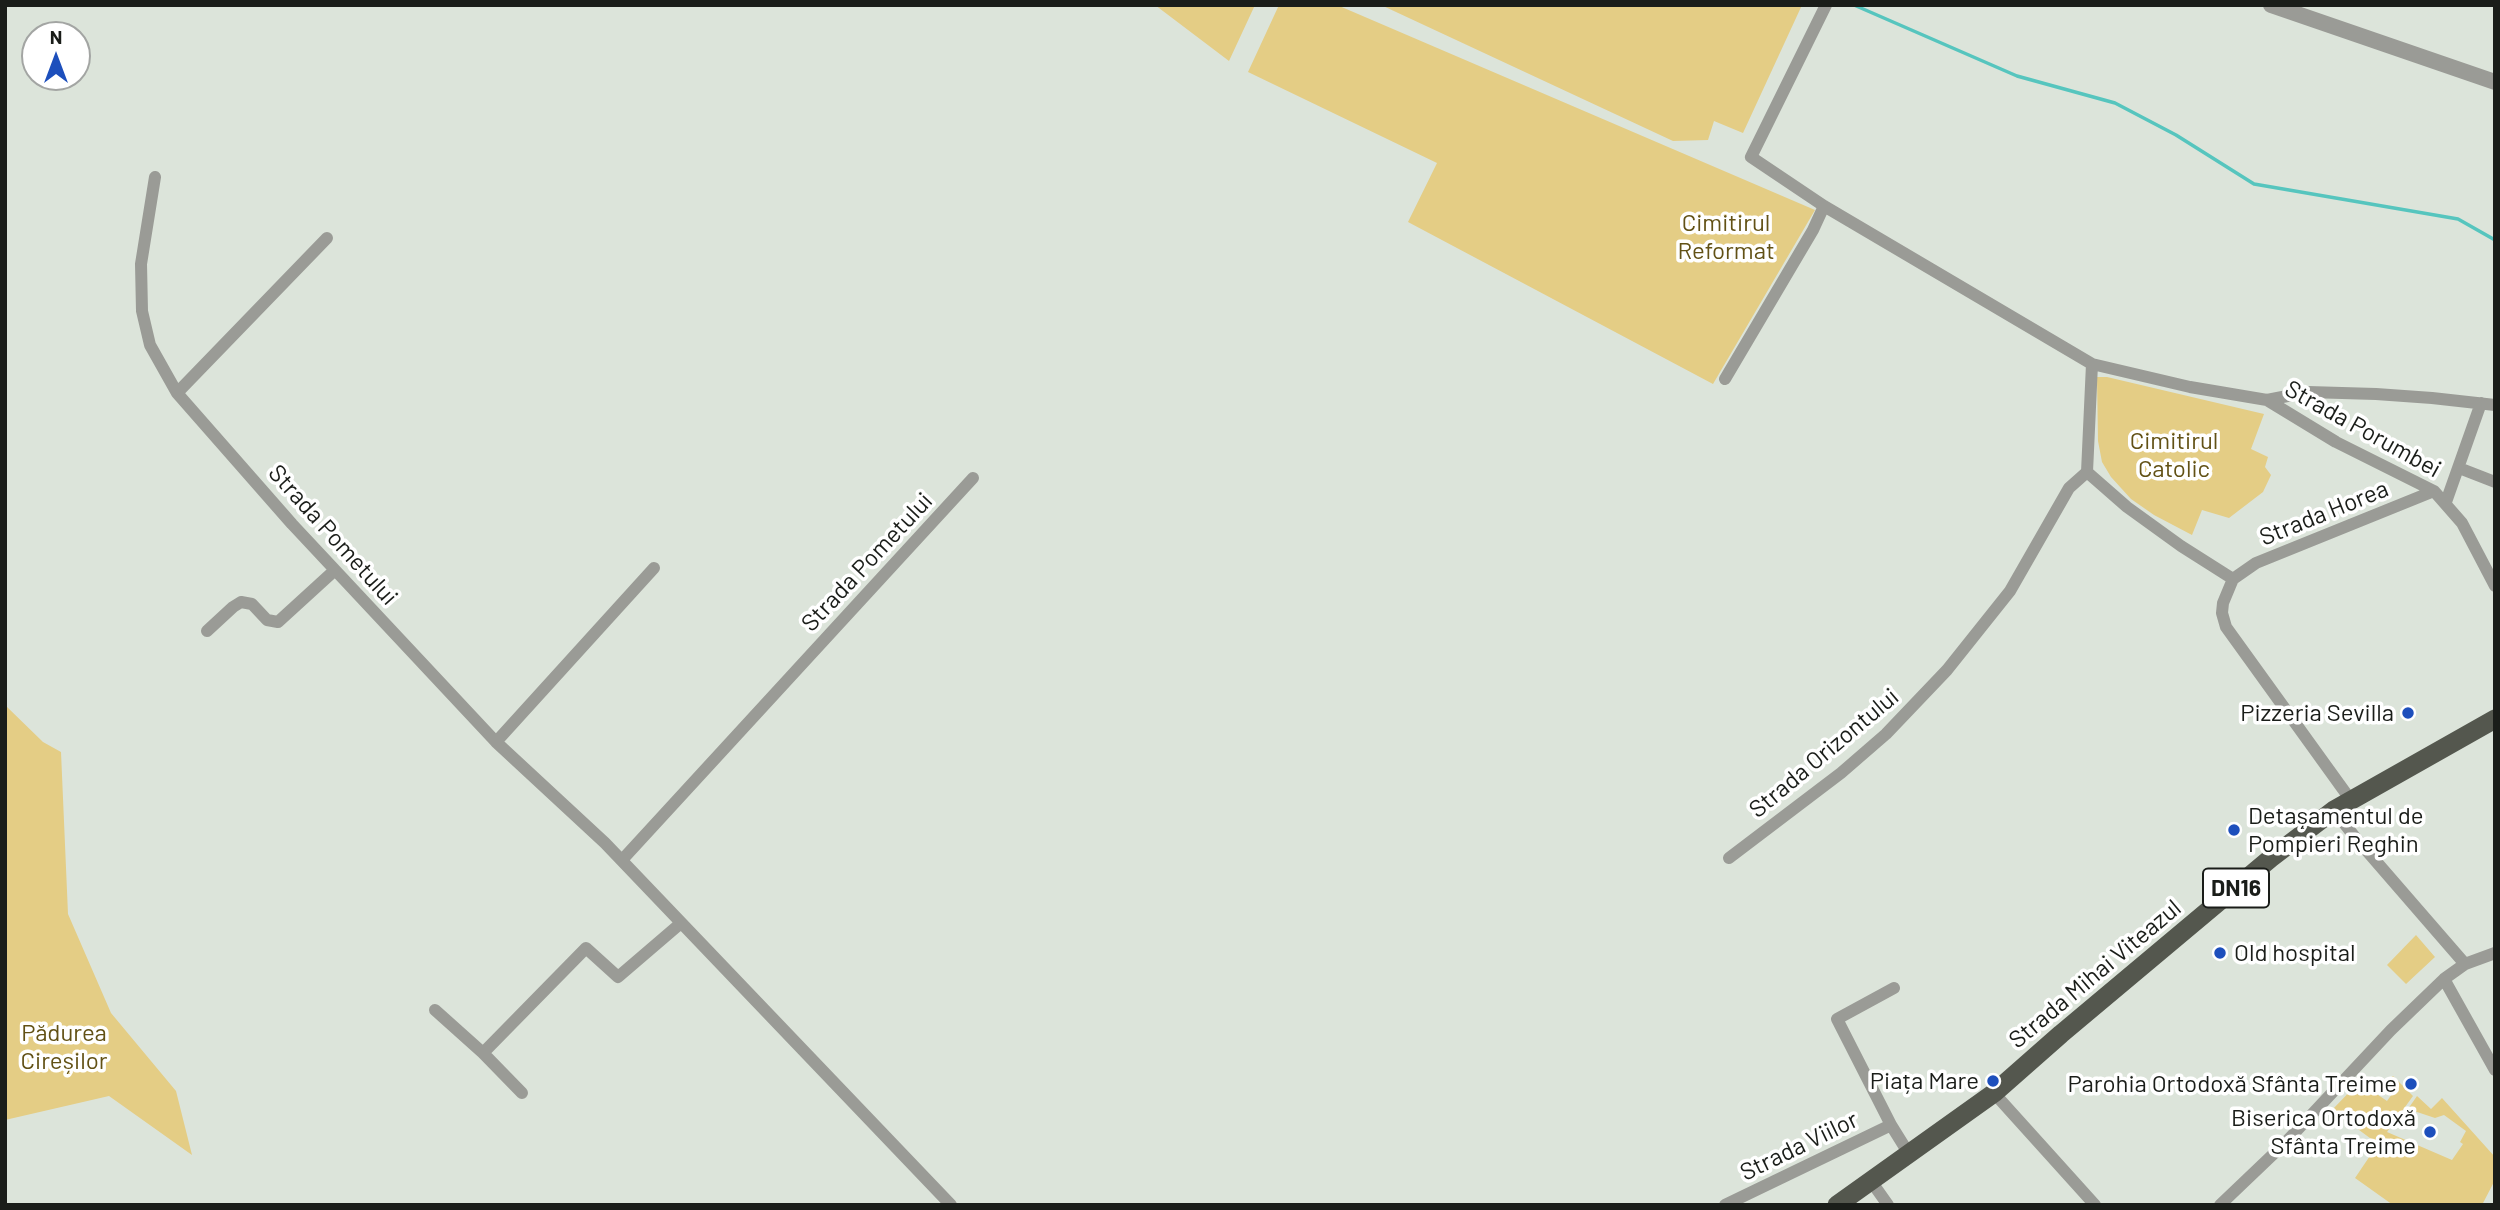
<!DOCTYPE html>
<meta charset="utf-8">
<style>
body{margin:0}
#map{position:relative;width:2500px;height:1210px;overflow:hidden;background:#dce4da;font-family:Barlow,sans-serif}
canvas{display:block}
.frame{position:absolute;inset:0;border:7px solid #1a1d19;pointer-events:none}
.north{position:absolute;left:21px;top:21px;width:70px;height:70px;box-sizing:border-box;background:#fff;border:2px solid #a3a5a3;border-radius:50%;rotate:0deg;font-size:19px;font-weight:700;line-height:28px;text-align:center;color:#1a1d19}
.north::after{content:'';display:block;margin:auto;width:24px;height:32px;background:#1d4fbc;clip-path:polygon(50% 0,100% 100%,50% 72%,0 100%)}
</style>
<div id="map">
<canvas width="2500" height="1210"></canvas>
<div class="frame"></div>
<div class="north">N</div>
</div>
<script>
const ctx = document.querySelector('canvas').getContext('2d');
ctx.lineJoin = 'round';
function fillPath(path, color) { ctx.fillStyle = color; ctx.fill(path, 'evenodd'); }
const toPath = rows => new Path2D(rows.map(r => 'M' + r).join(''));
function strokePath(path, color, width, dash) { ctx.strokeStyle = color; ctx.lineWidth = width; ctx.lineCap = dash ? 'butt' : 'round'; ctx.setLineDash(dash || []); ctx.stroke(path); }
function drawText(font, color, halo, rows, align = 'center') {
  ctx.font = font + ' Barlow,sans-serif'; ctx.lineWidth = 7; ctx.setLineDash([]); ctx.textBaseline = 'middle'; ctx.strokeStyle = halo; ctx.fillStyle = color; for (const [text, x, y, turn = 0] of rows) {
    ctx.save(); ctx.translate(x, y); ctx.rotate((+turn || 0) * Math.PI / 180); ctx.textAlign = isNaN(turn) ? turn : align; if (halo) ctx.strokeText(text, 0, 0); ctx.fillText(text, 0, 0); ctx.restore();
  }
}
const green = toPath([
 [1155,5,1255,5,1229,61],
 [1279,5,1337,5,1815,210,1713,384,1408,222,1437,163,1248,72],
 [1381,5,1802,5,1743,133,1714,121,1708,140,1673,141],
 [2097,377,2107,377,2264,414,2251,449,2268,457,2265,467,2271,475,2263,492,2229,518,2202,510,2192,535,2154,515,2131,499,2111,477,2102,462,2098,441],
 [5,705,43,742,61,752,68,914,111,1013,176,1091,192,1155,109,1096,5,1120],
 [2416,935,2435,957,2406,984,2387,965],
 [2393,1076,2413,1096,2387,1132,2452,1160,2463,1144,2460,1142,2466,1131,2444,1115,2435,1118,2408,1109,2417,1096,2431,1109,2442,1098,2495,1157,2495,1180,2482,1205,2393,1205,2355,1178,2378,1144,2332,1110,2359,1082,2387,1101,2392,1094,2381,1086]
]);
const stream = toPath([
 [1854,5,2017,76,2115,103,2176,135,2254,184,2458,219,2495,240]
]);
const minor = toPath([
 [1826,5,1751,157,1824,206,2092,364,2190,387,2267,400,2336,442,2434,491,2462,523,2495,586],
 [155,177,141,264,142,311,150,345,177,393,292,524,496,742,605,843,951,1205],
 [1725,379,1813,230,1824,206],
 [177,393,327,238],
 [2267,400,2308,392,2376,394,2432,398,2495,405],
 [2459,468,2495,482],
 [2087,472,2127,507,2181,546,2233,579],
 [2087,472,2092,364],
 [2446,502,2481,403],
 [207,631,233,607,241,602,252,604,267,620,278,622,335,570],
 [496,742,654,568],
 [2350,799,2226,627,2222,613,2223,603,2233,579,2256,563,2434,491],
 [2334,810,2354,836,2465,964],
 [1729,858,1841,773,1886,734,1947,670,2010,591,2069,488,2087,472],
 [622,860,973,478],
 [2444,979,2495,1070],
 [435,1010,483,1053,522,1093],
 [483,1053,586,948,618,977,681,923],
 [1994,1093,2095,1205],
 [1891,1125,1837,1019,1894,988],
 [1871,1181,1888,1205],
 [1725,1205,1891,1125,1909,1154],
 [2220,1205,2285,1143,2391,1030,2444,979,2465,964,2495,953]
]);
const tertiary = toPath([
 [2271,5,2495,82]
]);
const trunk = toPath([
 [1837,1205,1994,1093,2061,1034,2271,858,2334,810,2495,719]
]);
const markers = [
 [2408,713,7,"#1d4fbc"],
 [2234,830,7,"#1d4fbc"],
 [2220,953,7,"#1d4fbc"],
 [1993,1081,7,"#1d4fbc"],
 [2411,1084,7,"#1d4fbc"],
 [2430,1132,7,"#1d4fbc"]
];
const shields = [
 [2236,888,66]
];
const shieldNames = [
 ["DN16",2236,888]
];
const parkNames = [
 ["Cimitirul",1726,223],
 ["Reformat",1726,251],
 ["Cimitirul",2174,441],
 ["Catolic",2174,469],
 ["Pădurea",64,1033],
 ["Cireșilor",64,1061]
];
const streetNames = [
 ["Strada Porumbei",2363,429,29],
 ["Strada Horea",2324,513,-22],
 ["Strada Pometului",333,535,48],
 ["Strada Pometului",867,562,-47],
 ["Strada Orizontului",1824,753,-40],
 ["Strada Mihai Viteazul",2095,974,-40],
 ["Strada Viilor",1799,1146,-26]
];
const poiNames = [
 ["Pizzeria Sevilla",2394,713],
 ["Detașamentul de",2248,816,"left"],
 ["Pompieri Reghin",2248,844,"left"],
 ["Old hospital",2234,953,"left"],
 ["Piața Mare",1979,1081],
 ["Parohia Ortodoxă Sfânta Treime",2397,1084],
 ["Biserica Ortodoxă",2416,1118],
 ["Sfânta Treime",2416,1146]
];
fillPath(green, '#e4cd85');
strokePath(stream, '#56c5be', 3.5);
strokePath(minor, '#9a9b96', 12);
strokePath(tertiary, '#9a9b96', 16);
strokePath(trunk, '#54574e', 19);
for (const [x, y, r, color] of markers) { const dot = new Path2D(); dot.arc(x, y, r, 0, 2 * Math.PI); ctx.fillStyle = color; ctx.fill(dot); strokePath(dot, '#fff', 2.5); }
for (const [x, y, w] of shields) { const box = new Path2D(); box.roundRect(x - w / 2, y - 19.5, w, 39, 5); ctx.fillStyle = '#fff'; ctx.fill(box); strokePath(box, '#1a1d19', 2); }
drawText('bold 23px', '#1a1d19', null, shieldNames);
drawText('24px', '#625115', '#fff', parkNames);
drawText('24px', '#1a1d19', '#fff', streetNames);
drawText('24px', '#1a1d19', '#fff', poiNames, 'right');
</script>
